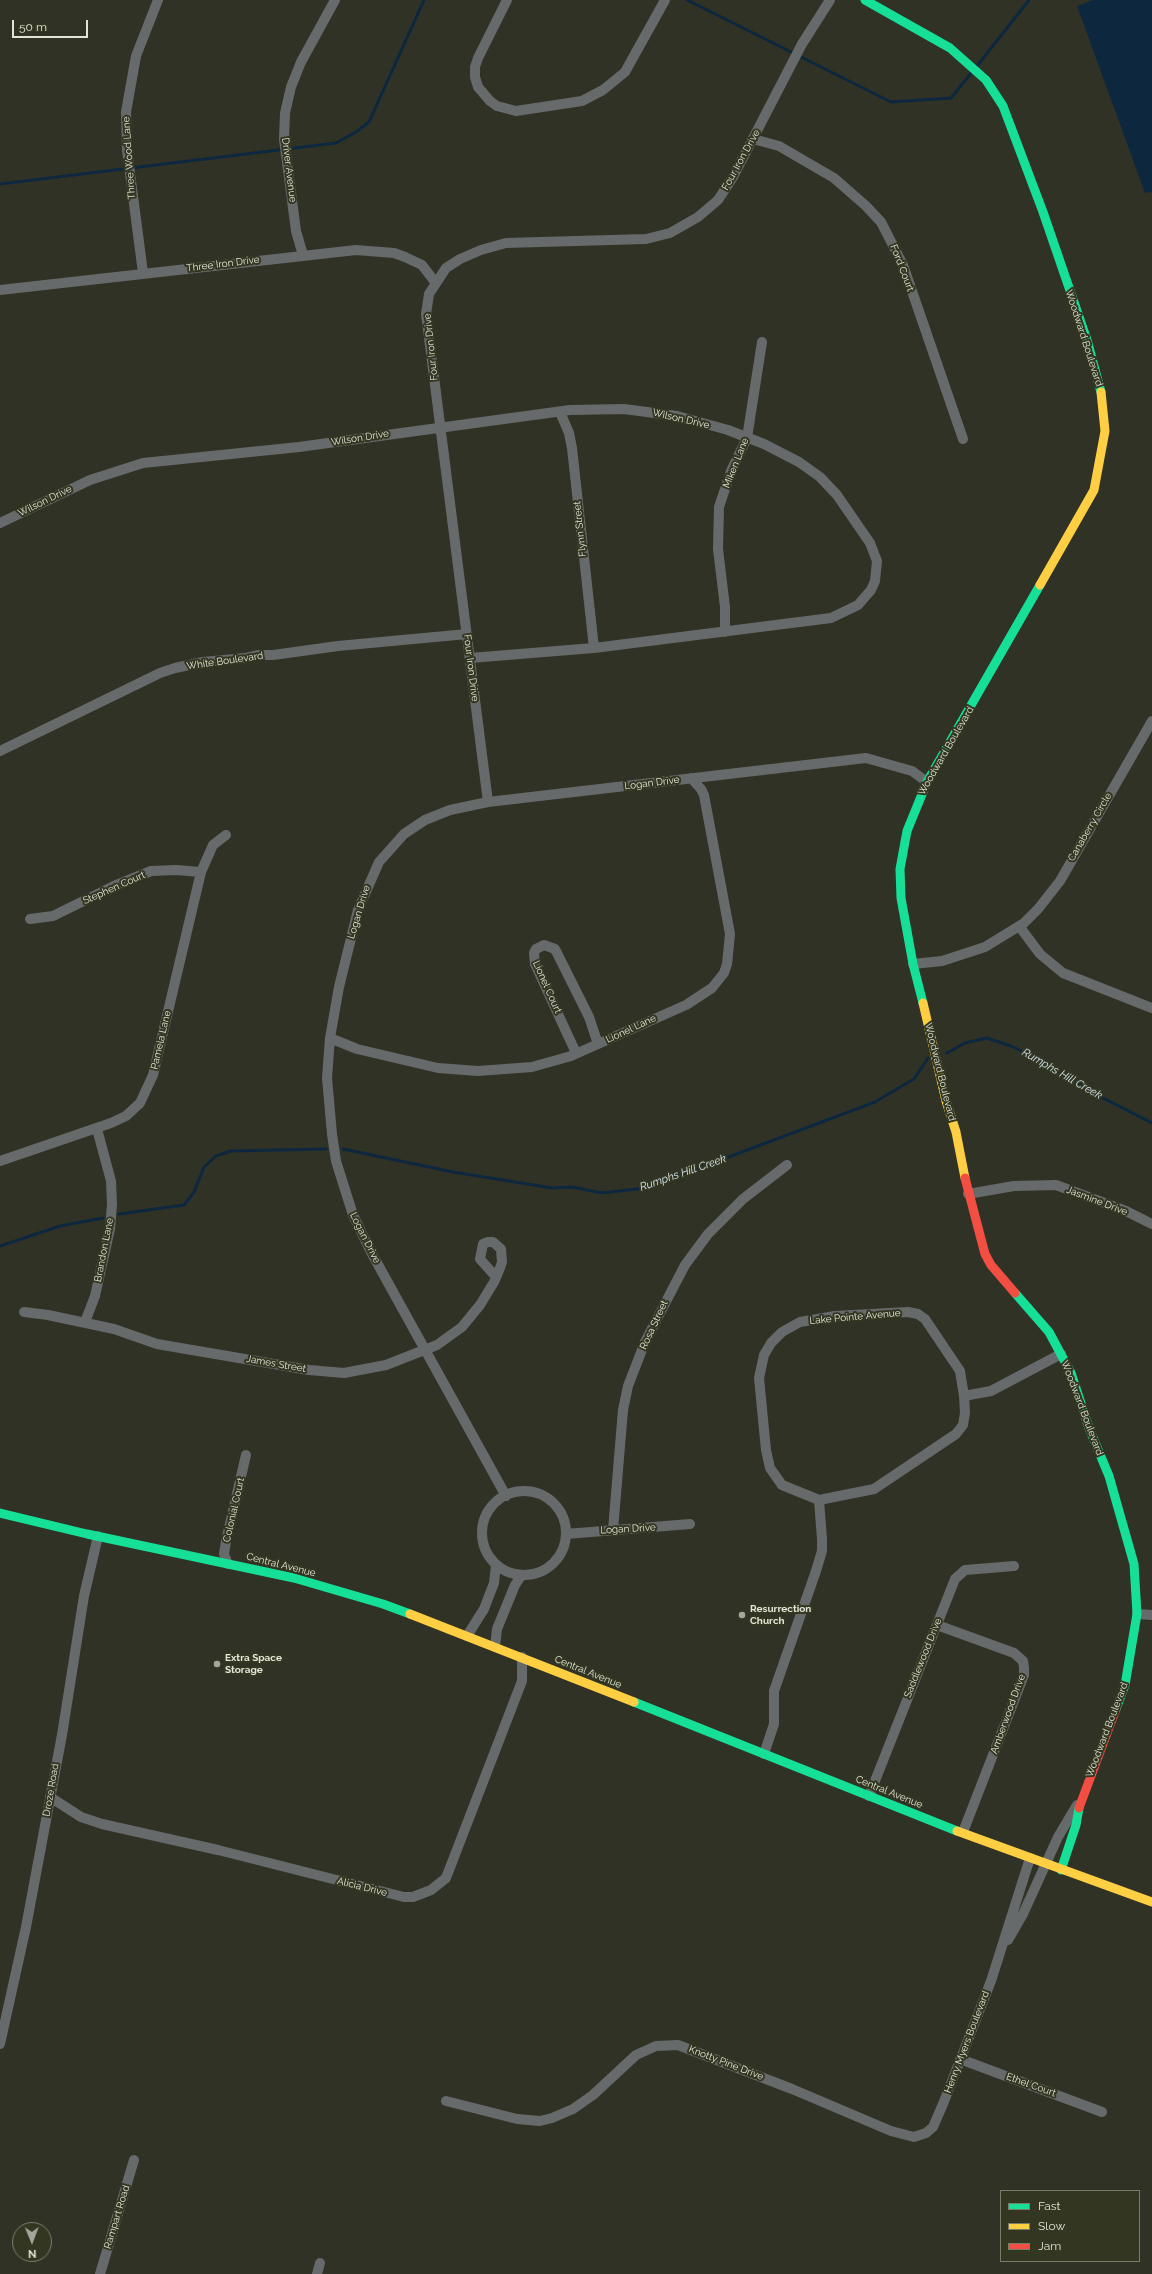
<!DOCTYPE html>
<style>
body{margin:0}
#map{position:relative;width:1152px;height:2274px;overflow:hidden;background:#303226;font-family:Raleway,sans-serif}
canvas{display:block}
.legend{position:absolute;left:1000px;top:2190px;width:140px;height:72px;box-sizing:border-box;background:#333721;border:1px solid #797c6a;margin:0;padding:5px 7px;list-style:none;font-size:12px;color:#e1e4d7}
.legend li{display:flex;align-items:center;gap:8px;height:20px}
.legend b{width:20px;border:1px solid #797c6a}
.north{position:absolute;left:12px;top:2222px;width:40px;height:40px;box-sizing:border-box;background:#333721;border:1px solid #797c6a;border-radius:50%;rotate:179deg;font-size:11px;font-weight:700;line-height:16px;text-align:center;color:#e1e4d7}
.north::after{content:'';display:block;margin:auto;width:14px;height:18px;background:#a3a699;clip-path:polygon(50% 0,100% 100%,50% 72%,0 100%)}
.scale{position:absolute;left:12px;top:20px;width:76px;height:18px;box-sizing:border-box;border:2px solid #e1e4d7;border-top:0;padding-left:5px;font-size:12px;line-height:14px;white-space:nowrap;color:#e1e4d7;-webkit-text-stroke:3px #333721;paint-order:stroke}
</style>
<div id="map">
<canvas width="1152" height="2274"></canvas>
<ul class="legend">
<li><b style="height:5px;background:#16e098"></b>Fast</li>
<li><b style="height:5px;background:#ffcf43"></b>Slow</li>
<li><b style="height:5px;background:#f24e42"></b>Jam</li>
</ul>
<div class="north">N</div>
<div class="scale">50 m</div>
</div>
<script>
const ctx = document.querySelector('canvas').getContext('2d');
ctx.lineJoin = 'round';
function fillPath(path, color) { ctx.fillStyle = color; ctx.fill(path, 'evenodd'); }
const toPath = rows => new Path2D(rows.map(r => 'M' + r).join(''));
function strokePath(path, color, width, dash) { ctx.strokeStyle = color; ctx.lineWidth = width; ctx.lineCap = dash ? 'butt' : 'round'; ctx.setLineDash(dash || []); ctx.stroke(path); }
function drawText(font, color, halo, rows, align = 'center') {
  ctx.font = font + ' Raleway,sans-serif'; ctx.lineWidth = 4; ctx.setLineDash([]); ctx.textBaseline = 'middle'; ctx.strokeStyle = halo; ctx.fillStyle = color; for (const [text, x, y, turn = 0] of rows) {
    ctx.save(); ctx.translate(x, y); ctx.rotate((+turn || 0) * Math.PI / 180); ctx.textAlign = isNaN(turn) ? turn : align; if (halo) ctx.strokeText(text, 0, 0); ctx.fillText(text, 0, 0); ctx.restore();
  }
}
const water = toPath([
 [1093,0,1152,0,1152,192,1145,193,1077,6]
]);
const stream = toPath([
 [687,0,891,102,951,98,972,72],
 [977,66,1029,0],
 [0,184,336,143,356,132,369,122,424,0],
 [947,1053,965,1043,987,1038,1011,1046,1040,1060,1101,1097,1152,1123],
 [343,1149,453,1172,552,1188,572,1187,602,1193,646,1188,875,1102,914,1079,928,1058],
 [119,1214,184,1205,194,1192,204,1167,216,1156,231,1151,326,1149],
 [0,1246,60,1226,103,1218]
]);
const street = toPath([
 [507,0,478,58,475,67,475,77,478,87,490,101,497,106,516,111,582,101,603,90,625,72,665,0],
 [753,139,779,146,834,178,866,206,881,222,903,265,963,439],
 [303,255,296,231,284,139,285,113,291,87,301,62,335,0],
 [143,273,127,150,126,112,136,56,158,0],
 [0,290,356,250,394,253,405,257,422,265,435,282],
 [560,412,569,433,572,448,594,648],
 [0,523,90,480,143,463,299,447,570,410,624,409,677,416,728,430,764,444,799,462,820,477,837,495,870,543,877,561,875,581,871,590,858,605,831,618,594,648,470,658],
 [725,632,725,607,718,549,719,507,731,471,747,438,762,342],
 [0,751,160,673,175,668,203,662,245,658,258,655,273,655,338,646,467,634],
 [488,802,426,314,429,294,446,268,460,259,481,250,506,243,646,239,670,233,698,217,718,200,733,177,802,44,830,0],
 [30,919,53,916,114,886,151,871,176,870,201,872],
 [1019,926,1040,954,1063,973,1152,1008],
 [913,964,942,961,985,947,1024,923,1038,909,1060,881,1152,721],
 [330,1038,357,1049,438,1068,478,1071,532,1067,571,1056,598,1044,686,1005,712,988,724,973,727,964,730,934,704,795,701,789,691,778],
 [576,1053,535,964,534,953,536,949,544,945,555,949,589,1017,598,1044],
 [0,1161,111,1123,126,1116,140,1103,153,1075,201,872,213,845,226,835],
 [968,1194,1014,1186,1056,1185,1126,1211,1152,1224],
 [24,1312,48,1315,114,1329,157,1344,309,1370,344,1373,386,1365,437,1345,462,1327,480,1305,494,1282,500,1268,502,1262,501,1249,493,1242,488,1242,483,1244,480,1259,496,1277],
 [85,1322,95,1296,110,1229,112,1204,111,1181,97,1129],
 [964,1396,991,1391,1061,1354],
 '482 1533a42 42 0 1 1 84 0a42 42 0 1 1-84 0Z',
 [506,1496,371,1252,353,1215,336,1161,332,1134,327,1078,330,1038,339,987,358,910,379,862,404,834,425,820,450,810,488,802,866,758,912,771,927,782],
 [613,1530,623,1410,628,1386,645,1342,685,1265,708,1234,743,1199,787,1165],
 [566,1534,690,1524],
 [228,1564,224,1554,226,1541,246,1455],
 [1137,1614,1152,1615],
 [937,1625,1014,1653,1023,1661,1024,1668,1024,1675,963,1832],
 [467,1636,484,1609,494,1583,496,1565],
 [495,1647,497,1629,515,1585,522,1575],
 [764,1754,774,1724,774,1691,816,1571,822,1551,822,1539,819,1500,782,1485,770,1468,766,1450,759,1378,764,1355,771,1343,782,1332,800,1322,835,1316,908,1312,918,1314,925,1319,960,1371,964,1396,965,1413,963,1425,956,1434,874,1489,819,1500],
 [869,1796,955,1579,965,1570,1014,1566],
 [50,1797,81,1817,102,1824,218,1850,404,1897,413,1897,431,1890,446,1878,522,1681,522,1657],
 [1008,1940,1023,1914,1058,1837,1077,1805],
 [0,2044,26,1927,62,1735,84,1596,98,1536],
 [960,2059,1102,2112],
 [446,2101,517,2119,540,2121,552,2118,573,2109,593,2095,636,2055,656,2046,678,2045,792,2089,891,2131,914,2137,926,2133,933,2127,943,2104,991,1981,1030,1858],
 [100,2274,134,2160],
 [317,2274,320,2263]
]);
const fast = toPath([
 [865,0,950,48,986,80,1003,106,1043,212,1087,340,1101,392],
 [923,1003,913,964,901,898,900,869,907,831,927,782,1040,585],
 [1015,1293,1049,1332,1071,1373,1089,1428,1109,1476,1134,1564,1137,1614,1125,1685,1116,1709],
 [0,1513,87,1534,294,1578,383,1604,410,1614],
 [634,1702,957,1831],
 [1061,1870,1076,1825,1079,1808]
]);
const slow = toPath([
 [1040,585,1094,490,1105,431,1101,392],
 [923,1003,946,1101,956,1132,965,1178],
 [410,1614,634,1702],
 [957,1831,1152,1902]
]);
const jam = toPath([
 [965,1178,985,1254,991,1265,1015,1293],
 [1079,1808,1116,1709]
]);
const markers = [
 [742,1615,4,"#a3a699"],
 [217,1664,4,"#a3a699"]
];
const streetNames = [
 ["Three Wood Lane",129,158,-94],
 ["Four Iron Drive",741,160,-61],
 ["Driver Avenue",289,170,83],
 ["Three Iron Drive",223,264,-7],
 ["Ford Court",902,268,69],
 ["Woodward Boulevard",1084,338,72],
 ["Four Iron Drive",431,347,-96],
 ["Wilson Drive",681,419,13],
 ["Wilson Drive",360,438,-9],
 ["Miken Lane",736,463,-68],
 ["Wilson Drive",45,501,-26],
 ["Flynn Street",580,529,-96],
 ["White Boulevard",225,661,-8],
 ["Four Iron Drive",471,668,83],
 ["Woodward Boulevard",946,751,-60],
 ["Logan Drive",652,783,-7],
 ["Canaberry Circle",1090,827,-60],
 ["Stephen Court",114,888,-24],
 ["Logan Drive",359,912,-73],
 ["Lionel Court",547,987,66],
 ["Lionel Lane",631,1029,-25],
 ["Pamela Lane",161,1040,-77],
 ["Woodward Boulevard",940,1072,76],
 ["Jasmine Drive",1097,1201,21],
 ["Logan Drive",365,1238,63],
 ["Brandon Lane",104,1250,-79],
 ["Lake Pointe Avenue",855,1317,-5],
 ["Rosa Street",654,1325,-65],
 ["James Street",276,1364,10],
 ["Woodward Boulevard",1082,1408,69],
 ["Colonial Court",234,1510,-77],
 ["Logan Drive",628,1529,-3],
 ["Central Avenue",281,1565,14],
 ["Saddlewood Drive",923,1658,-68],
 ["Central Avenue",588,1672,22],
 ["Amberwood Drive",1008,1714,-70],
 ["Woodward Boulevard",1107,1730,-69],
 ["Droze Road",51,1790,-80],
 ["Central Avenue",889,1792,22],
 ["Alicia Drive",362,1887,14],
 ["Henry Myers Boulevard",967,2042,-69],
 ["Knotty Pine Drive",726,2063,21],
 ["Ethel Court",1031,2085,20],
 ["Rampart Road",117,2217,-73]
];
const poiNames = [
 ["Resurrection",750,1609],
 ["Church",750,1621],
 ["Extra Space",225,1658],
 ["Storage",225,1670]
];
const waterNames = [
 ["Rumphs Hill Creek",1062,1074,30],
 ["Rumphs Hill Creek",683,1173,-19]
];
fillPath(water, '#0d283e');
strokePath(stream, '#0d283e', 3);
strokePath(street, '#676a6b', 10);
strokePath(fast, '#16e098', 9);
strokePath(slow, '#ffcf43', 9);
strokePath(jam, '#f24e42', 9);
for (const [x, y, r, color] of markers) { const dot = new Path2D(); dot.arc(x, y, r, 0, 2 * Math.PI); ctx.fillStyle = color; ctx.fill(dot); strokePath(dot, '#333721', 1.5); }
drawText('10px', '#e1e4d7', '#333721', streetNames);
drawText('bold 10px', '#e1e4d7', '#333721', poiNames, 'left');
drawText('italic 11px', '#d8e6f5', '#333721', waterNames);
</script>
